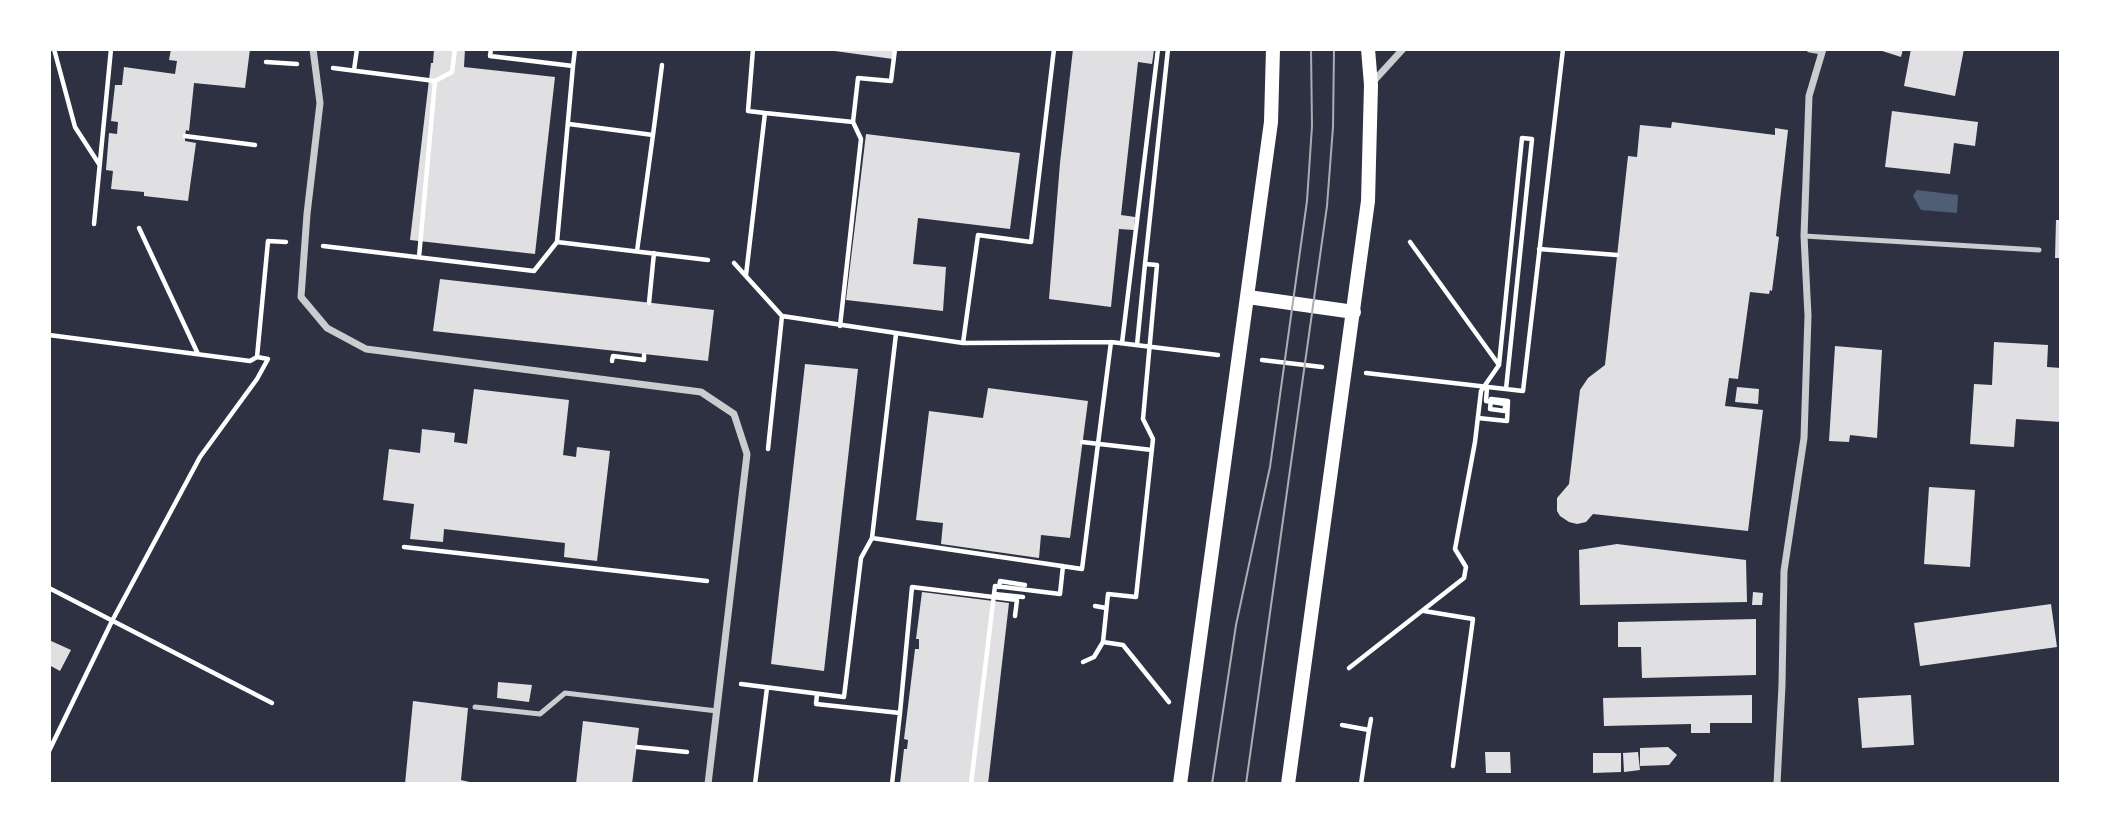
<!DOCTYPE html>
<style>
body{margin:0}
#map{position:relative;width:2110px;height:833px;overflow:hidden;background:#2d3142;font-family:"Source Sans 3",sans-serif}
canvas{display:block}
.frame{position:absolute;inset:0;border:51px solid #fff;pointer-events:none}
</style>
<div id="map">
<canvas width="2110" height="833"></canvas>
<div class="frame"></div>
</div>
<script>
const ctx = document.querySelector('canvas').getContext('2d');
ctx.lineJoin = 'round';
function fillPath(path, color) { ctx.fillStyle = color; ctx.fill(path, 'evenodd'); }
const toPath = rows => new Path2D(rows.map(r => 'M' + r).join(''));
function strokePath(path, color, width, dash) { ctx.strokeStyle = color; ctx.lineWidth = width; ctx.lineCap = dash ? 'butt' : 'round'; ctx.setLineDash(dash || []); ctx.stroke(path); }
const water = toPath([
 [1917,190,1958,195,1957,213,1921,210,1913,196]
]);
const building = toPath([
 [171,49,250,49,245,88,194,83,189,131,186,130,185,136,185,141,196,143,188,201,144,196,144,192,111,189,113,171,106,170,109,133,117,134,118,122,111,121,115,85,122,85,124,67,175,74,177,61,169,60],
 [434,49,465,49,464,67,555,77,535,254,410,240,431,63,433,63],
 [820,49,894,49,893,59],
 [1073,49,1154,50,1152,64,1138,62,1121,215,1135,217,1134,230,1119,229,1111,307,1049,299,1060,163],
 [1876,49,1903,49,1901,57],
 [1911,49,1964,49,1955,96,1904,86],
 [1892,111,1978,122,1975,146,1954,143,1950,174,1885,167],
 [1672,122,1775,135,1775,128,1788,130,1776,236,1779,237,1772,291,1770,290,1769,294,1750,292,1738,379,1729,378,1725,406,1763,410,1748,531,1593,514,1586,522,1577,524,1569,522,1560,516,1557,511,1557,498,1569,484,1580,390,1588,378,1605,365,1628,156,1637,157,1640,125,1671,128],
 [866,134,1020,153,1010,229,918,218,913,264,946,267,943,311,846,300],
 [2056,220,2061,220,2061,258,2055,258],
 [440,279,714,310,708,361,433,331],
 [1994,342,2048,345,2047,367,2061,368,2061,422,2016,419,2014,447,1970,444,1974,384,1992,385],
 [1835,346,1882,350,1877,438,1850,435,1849,442,1829,441],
 [805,364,858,369,824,671,771,664],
 [1737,387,1759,389,1758,404,1735,402],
 [988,388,1088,401,1070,538,1041,535,1039,558,941,544,943,523,916,520,929,411,983,418],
 [474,389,569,400,563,455,576,457,577,447,610,451,597,561,564,557,565,543,444,529,443,542,410,539,414,504,383,500,389,449,420,453,422,429,455,433,454,442,467,444],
 [1929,487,1975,490,1970,567,1924,564],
 [1617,544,1746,560,1747,602,1580,605,1579,550],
 [922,592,1009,603,988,784,900,784,904,749,907,749,908,740,904,739,915,649,919,649,919,639,916,639],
 [1753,592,1763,593,1762,605,1752,605],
 [2051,604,2057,647,1920,666,1914,623],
 [1756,619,1756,675,1642,678,1641,647,1618,647,1618,622],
 [49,640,71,650,60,671,49,665],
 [498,682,532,685,529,702,497,698],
 [1752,695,1752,723,1710,723,1710,733,1691,733,1691,724,1604,726,1603,698],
 [1911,695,1914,745,1862,748,1858,698],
 [413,701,468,708,461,780,478,784,405,784],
 [583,721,639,728,632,784,576,784],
 [1668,747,1677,755,1669,765,1640,766,1640,748],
 [1485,752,1510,752,1511,773,1486,773],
 [1638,752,1640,770,1624,772,1623,753],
 [1593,753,1621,753,1621,772,1593,773]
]);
const path = toPath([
 [54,49,75,127,99,164],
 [491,49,490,56,573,66,557,242],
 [753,49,748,111,765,113],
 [266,62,297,64],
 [573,66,575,49],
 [333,68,435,81,452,72,455,49],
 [354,70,357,49],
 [569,124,653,135,637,251],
 [653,135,662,65],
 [185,136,255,145],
 [94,224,111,49],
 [139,228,198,354],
 [1410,242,1499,365],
 [323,246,534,271,557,242,708,260],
 [1539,249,1617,255],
 [419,257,435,81],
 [734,263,782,316,963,343,1111,342,1218,355],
 [1145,264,1168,49],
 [746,275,765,113,853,122,858,78,891,81,895,49],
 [649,303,654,253],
 [840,326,861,139,853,122],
 [49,335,250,361,257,357,268,241,286,242],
 [963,343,978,235,1031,242,1054,49],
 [1122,343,1158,49],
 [1137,345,1145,264,1157,265,1143,419,1153,439,1136,597,1108,594,1103,642,1123,645,1169,702],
 [1262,360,1322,367],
 [612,361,613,356,644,360,644,355],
 [1366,373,1523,391,1563,49],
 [1478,418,1507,421,1508,401,1491,399,1490,409,1505,411,1505,404,1486,401,1487,387],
 [1082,442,1152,450],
 [768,449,782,316],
 [872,538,1082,569,1111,342],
 [404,547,707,581],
 [999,587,1000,581,1025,585],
 [49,588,272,703],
 [1023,597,994,594,995,586,1060,594,1063,566],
 [1095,606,1106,608],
 [1424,611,1473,619,1453,766],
 [1083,662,1094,657,1103,642],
 [1349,668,1464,578,1466,567,1455,549,1475,442,1481,391,1499,365,1522,138,1532,139,1506,389],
 [741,684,844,697,861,558,872,538,896,334],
 [817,694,816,704,900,713,892,784],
 [900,713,912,587,1017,600,1015,616],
 [1342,725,1369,730,1361,784],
 [1369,730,1371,719],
 [637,747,687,752],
 [49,751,112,621,200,457,257,379,268,359,257,357],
 [755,784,767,688],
 [971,784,994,594]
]);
const service = toPath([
 [1804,236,2039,250],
 [475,707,540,714,565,693,717,711]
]);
const minor = toPath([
 [313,49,320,103,307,214,301,297,327,328,366,349,701,392,734,414,747,454,708,784],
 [1810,49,1822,51],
 [1371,84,1403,49],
 [1777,784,1782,685,1784,571,1804,438,1808,316,1804,236,1809,96,1823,49]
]);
const secondary = toPath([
 [1248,297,1354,312],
 [1180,784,1271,122,1273,49],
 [1288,784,1368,201,1371,85,1368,49]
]);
const tram = toPath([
 [1212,784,1236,625,1270,467,1307,201,1312,126,1311,49],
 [1246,784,1327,206,1333,127,1334,49]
]);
fillPath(water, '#4f5d75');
fillPath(building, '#e0e0e3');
strokePath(path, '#fff', 4.5);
strokePath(service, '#caccd0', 5);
strokePath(minor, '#caccd0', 7);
strokePath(secondary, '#fff', 14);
strokePath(tram, '#abadb3', 2);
</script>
